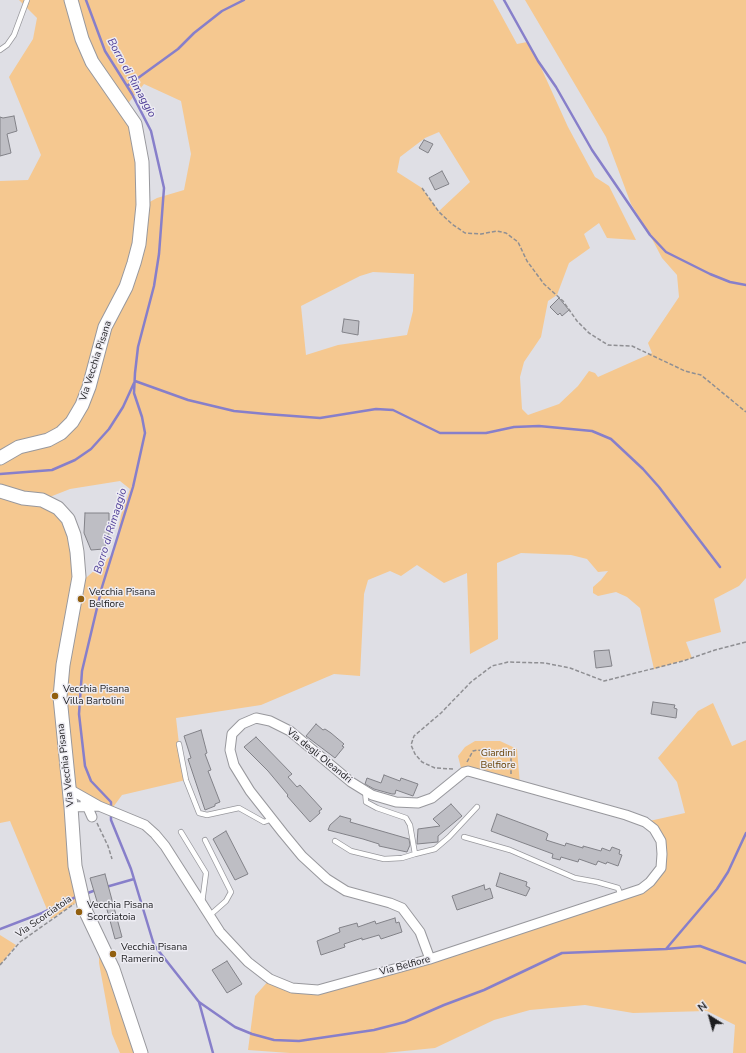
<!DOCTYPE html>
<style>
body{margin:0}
#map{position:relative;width:746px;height:1053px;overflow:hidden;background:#dfdfe5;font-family:"Nunito Sans",sans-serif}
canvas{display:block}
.north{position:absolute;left:690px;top:997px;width:40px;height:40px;-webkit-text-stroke:3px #edecf3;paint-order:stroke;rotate:323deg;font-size:11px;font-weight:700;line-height:16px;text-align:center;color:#1d1d1f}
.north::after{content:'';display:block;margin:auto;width:14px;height:18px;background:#1d1d1f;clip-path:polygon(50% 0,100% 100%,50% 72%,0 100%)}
</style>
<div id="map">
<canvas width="746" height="1053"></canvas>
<div class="north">N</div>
</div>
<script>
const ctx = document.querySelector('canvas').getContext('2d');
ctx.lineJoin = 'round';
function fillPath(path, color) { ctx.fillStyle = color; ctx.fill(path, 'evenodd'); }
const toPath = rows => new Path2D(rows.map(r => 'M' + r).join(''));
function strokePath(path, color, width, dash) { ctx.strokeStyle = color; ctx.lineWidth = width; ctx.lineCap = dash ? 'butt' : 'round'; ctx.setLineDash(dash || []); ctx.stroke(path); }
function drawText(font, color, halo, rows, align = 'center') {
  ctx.font = font + ' "Nunito Sans",sans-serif'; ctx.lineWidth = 3; ctx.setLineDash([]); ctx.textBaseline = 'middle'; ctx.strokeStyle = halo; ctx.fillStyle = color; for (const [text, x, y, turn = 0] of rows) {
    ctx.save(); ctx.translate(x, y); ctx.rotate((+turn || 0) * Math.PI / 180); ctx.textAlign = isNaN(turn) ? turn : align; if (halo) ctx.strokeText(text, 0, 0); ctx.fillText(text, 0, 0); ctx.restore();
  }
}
const green = toPath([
 [19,0,493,0,517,44,527,42,538,61,568,127,595,177,609,186,636,240,607,238,599,223,584,234,590,248,569,263,557,295,548,301,541,337,524,362,520,377,522,409,528,415,559,404,578,386,589,371,595,373,598,377,652,353,648,343,679,297,677,275,662,258,650,235,631,204,606,137,525,0,746,0,746,578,739,586,714,599,721,632,686,642,692,658,654,669,640,608,627,597,616,592,598,596,593,593,593,587,601,580,608,571,598,572,587,559,571,555,521,553,497,563,498,639,470,654,467,573,444,583,417,565,401,576,390,571,368,580,364,594,360,676,334,674,261,705,176,718,179,744,186,780,122,795,111,810,70,789,82,899,51,919,10,821,0,823,0,458,7,452,0,449,0,181,28,180,41,155,9,77,33,39,37,18],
 [144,84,181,101,191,154,184,190,157,198,144,205,135,124,125,107],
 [439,132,470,182,439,211,422,188,397,172,400,157,425,138],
 [373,272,414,274,413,311,407,335,338,345,306,355,301,306,360,276],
 [120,481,130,489,121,515,114,553,78,585,68,519,42,500,70,489],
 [713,703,732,746,746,740,746,1053,733,1053,735,1025,707,1011,633,1013,585,1005,530,1010,494,1020,435,1048,384,1053,290,1053,248,1050,255,996,270,979,318,990,642,889,661,868,661,841,645,822,685,813,677,782,658,758,698,711],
 [475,741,500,741,517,749,520,785,461,768,458,756,465,747],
 [0,935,16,945,0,965],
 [99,939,141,1053,120,1053,112,1034,99,963]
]);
const stream = toPath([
 [86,0,105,51,132,94,151,131,164,188,159,254,154,286,138,347,135,373,134,393,142,417,145,433,133,487,102,587,82,671,79,714,85,766,91,781,111,802,111,807],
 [504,0,538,61,556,87,592,150,650,235,666,252,710,274,730,282,746,285],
 [127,86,178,49,194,33,222,11,244,0],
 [135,381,188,400,234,411,266,414,320,418,376,409,393,410,440,433,486,433,514,427,539,426,592,431,611,439,643,469,659,487,720,567],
 [0,474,52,470,75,460,91,449,109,429,123,407,134,383],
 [111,812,111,820,131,869,154,945,199,1002,213,1053],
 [106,887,134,879],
 [85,894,96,890],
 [0,929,42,913,78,896],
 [666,949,717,889,728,872,746,833],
 [199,1002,235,1027,252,1034,274,1040,299,1041,374,1030,405,1022,444,1005,484,990,562,953,666,949,700,946,746,963]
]);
const building = toPath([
 [14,116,17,131,7,134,11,153,0,156,0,117,3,118,14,116],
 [424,140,433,144,428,153,419,148,424,140],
 [442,171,449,184,435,190,429,178,442,171],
 [559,298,569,310,562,316,560,313,558,315,550,307,559,298],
 [344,319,359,321,358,335,342,332,344,319],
 [85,513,109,513,109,534,104,549,91,550,84,533,85,513],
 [609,650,612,666,596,668,594,651,609,650],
 [653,702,675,705,674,708,677,709,676,718,651,714,653,702],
 [316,724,323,730,325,729,331,733,344,744,342,746,344,747,335,758,306,736,316,724],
 [201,730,207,753,205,754,211,770,208,771,220,802,215,804,215,806,205,810,188,759,191,758,184,736,201,730],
 [256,737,292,774,288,777,297,787,300,785,322,809,319,811,320,813,310,822,287,796,288,795,268,771,244,747,256,737],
 [384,775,400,781,401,778,418,784,413,796,396,790,395,794,392,794,374,789,365,784,367,778,381,783,384,775],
 [451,804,462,816,438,836,438,842,417,844,418,829,440,826,433,819,451,804],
 [497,814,545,832,548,834,546,840,565,846,566,843,583,848,583,846,601,851,602,848,610,851,612,847,620,850,619,854,622,855,618,866,607,862,606,864,598,861,596,865,579,859,578,862,561,857,560,860,552,858,553,854,491,831,497,814],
 [340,816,351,819,350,822,409,839,410,845,407,852,379,846,379,844,363,839,328,830,330,825,340,816],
 [226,831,248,874,235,880,213,839,226,831],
 [500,873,527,882,526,886,530,888,526,896,496,886,500,873],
 [105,874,122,937,115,939,106,906,99,908,90,878,105,874],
 [484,885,485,890,490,888,493,898,457,910,452,896,484,885],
 [395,918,396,923,399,922,402,932,381,939,379,935,362,940,362,938,344,944,345,947,321,955,317,941,340,932,339,928,357,923,358,927,375,921,376,924,395,918],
 [227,961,242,984,227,993,212,970,227,961]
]);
const path = toPath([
 [422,188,439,212,452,224,465,233,481,234,497,231,506,233,518,242,527,261,544,284,563,301,577,321,589,333,608,345,632,346,685,371,701,375,746,412],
 [467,762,473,751,477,750,507,753,511,756,511,774],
 [453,769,435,768,422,762,415,754,411,745,414,736,441,713,471,682,492,666,508,662,545,663,570,668,604,681,683,661,715,650,746,642],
 [97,823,108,846,112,859],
 [0,965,20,942,74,904]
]);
const lane = toPath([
 [0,50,7,45,14,35,27,0],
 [179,744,186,780,199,813,207,815,239,808,264,822,272,819],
 [181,832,206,873,202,903],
 [464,837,510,850,575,878,597,882,618,888,621,896],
 [205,840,231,892,226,901,209,916],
 [335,841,351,851,384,859,402,858,415,854,410,825,406,818,377,808,366,802,365,790],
 [415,854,435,849,449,837,477,807]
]);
const street = toPath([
 [69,789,99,806,145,825,155,834,165,846,220,932,248,962,270,979,292,988,318,990,430,959,641,889,650,882,661,868,662,854,661,841,654,829,645,822,626,815,468,771,464,772,432,798,418,803,396,802,372,795,351,782,290,731,270,721,256,718,242,724,232,734,230,750,234,765,250,791,283,833,302,856,327,879,346,891,390,903,402,908,420,932,430,959],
 [85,801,92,817],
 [71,807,98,806]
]);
const secondary = toPath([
 [0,458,19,447,48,440,61,433,72,422,82,405,89,387,105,327,126,287,134,263,139,244,143,205,142,162,135,124,92,62,82,39,71,0],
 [0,491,23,498,42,500,58,508,68,519,74,535,77,552,79,577,63,665,60,697,71,807,75,866,85,910,113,969,141,1053]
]);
const markers = [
 [81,599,4,"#915f0f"],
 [55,696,4,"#915f0f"],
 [79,912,4,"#915f0f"],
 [113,954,4,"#915f0f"]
];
const streetNames = [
 ["Via Vecchia Pisana",96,361,-72],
 ["Via degli Oleandri",319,756,39],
 ["Via Vecchia Pisana",66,765,-97],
 ["Via Scorciatoia",44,917,-35],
 ["Via Belfiore",405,966,-15]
];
const poiNames = [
 ["Vecchia Pisana",89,593],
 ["Belfiore",89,605],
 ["Vecchia Pisana",63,690],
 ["Villa Bartolini",63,702],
 ["Vecchia Pisana",87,906],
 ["Scorciatoia",87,918],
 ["Vecchia Pisana",121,948],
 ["Ramerino",121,960]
];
const parkNames = [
 ["Giardini",498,754],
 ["Belfiore",498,766]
];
const waterNames = [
 ["Borro di Rimaggio",131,78,61],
 ["Borro di Rimaggio",111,531,-73]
];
fillPath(green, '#f5c890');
strokePath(stream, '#877fca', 2.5);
fillPath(building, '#bebec4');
strokePath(building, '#828288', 1);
strokePath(lane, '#98989d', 6);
strokePath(street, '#98989d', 11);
strokePath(secondary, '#98989d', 15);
strokePath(path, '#8f8f93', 1.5, [4, 2]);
strokePath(lane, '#fff', 4.5);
strokePath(street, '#fff', 9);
strokePath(secondary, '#fff', 13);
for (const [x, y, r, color] of markers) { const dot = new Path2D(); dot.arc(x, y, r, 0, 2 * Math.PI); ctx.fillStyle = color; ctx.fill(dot); strokePath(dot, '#edecf3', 1.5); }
drawText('10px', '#1d1d1f', '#edecf3', streetNames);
drawText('10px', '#1d1d1f', '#edecf3', poiNames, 'left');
drawText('10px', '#684308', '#edecf3', parkNames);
drawText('italic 11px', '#4e3d97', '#edecf3', waterNames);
</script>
